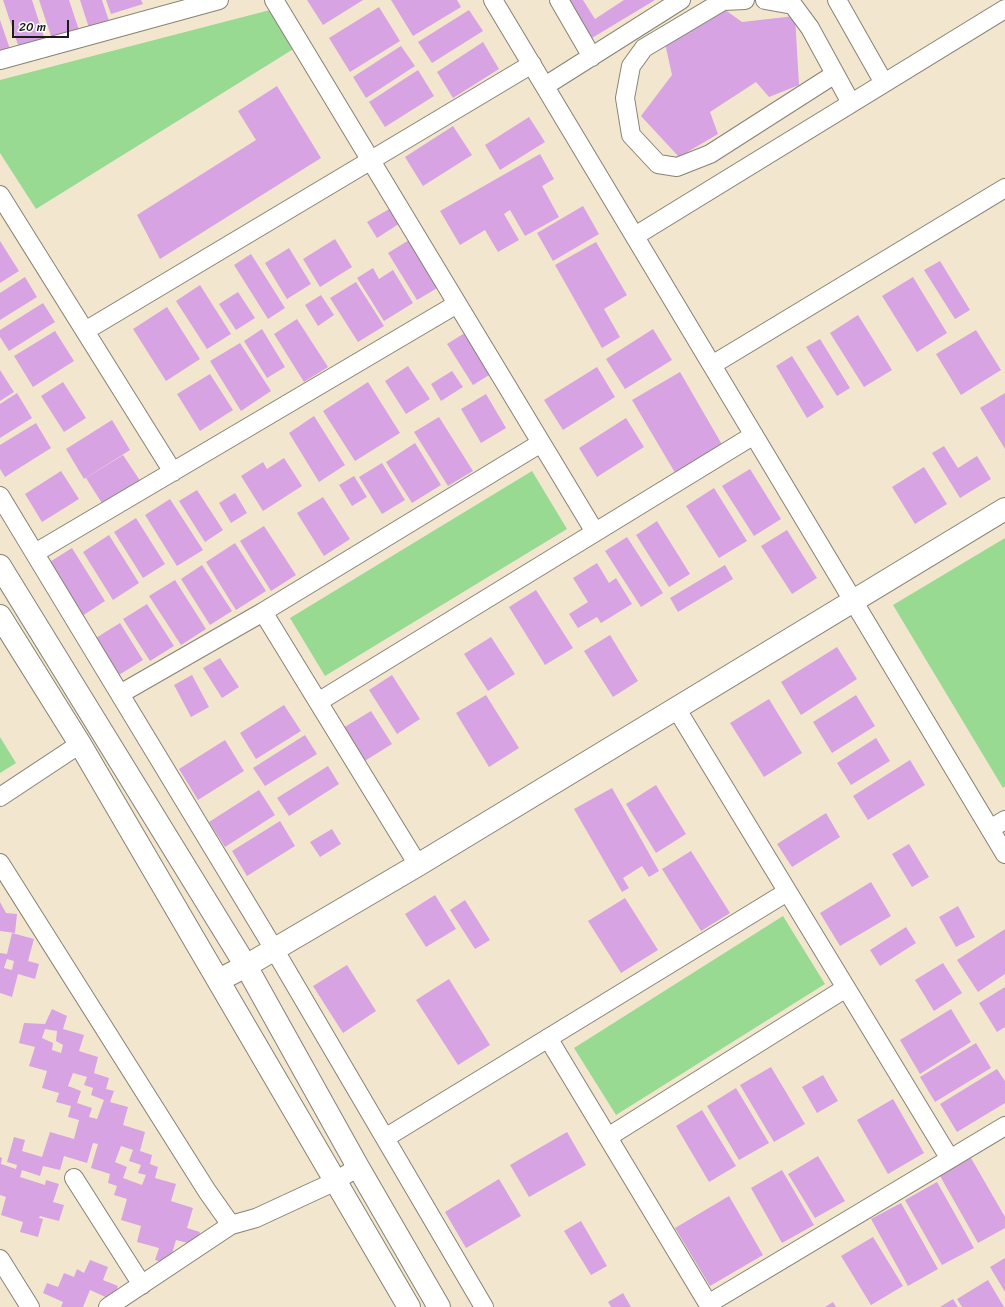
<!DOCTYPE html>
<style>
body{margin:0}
#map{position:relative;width:1005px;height:1307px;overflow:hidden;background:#f2e7ce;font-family:Sriracha,sans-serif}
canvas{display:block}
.scale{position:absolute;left:12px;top:20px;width:57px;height:18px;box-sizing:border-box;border:2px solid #1c1c1c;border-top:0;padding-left:5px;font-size:12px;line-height:14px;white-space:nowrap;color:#1c1c1c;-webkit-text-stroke:3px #fff;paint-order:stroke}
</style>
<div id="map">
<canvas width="1005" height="1307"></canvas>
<div class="scale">20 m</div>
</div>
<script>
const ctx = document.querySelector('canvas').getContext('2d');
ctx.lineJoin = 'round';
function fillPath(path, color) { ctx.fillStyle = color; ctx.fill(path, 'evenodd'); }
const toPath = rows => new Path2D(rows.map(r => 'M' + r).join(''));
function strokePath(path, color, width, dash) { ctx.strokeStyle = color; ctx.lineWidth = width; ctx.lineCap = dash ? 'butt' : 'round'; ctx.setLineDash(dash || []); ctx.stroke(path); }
const green = toPath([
 [270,10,295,48,36,209,0,153,0,80],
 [532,471,567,529,325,676,290,618],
 [1005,538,1005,786,1003,788,893,605],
 [0,737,16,763,0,773],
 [783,916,825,984,616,1115,574,1048]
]);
const building = toPath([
 [3,0,32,0,46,43,20,51],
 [39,0,69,0,80,33,53,42],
 [80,0,102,0,109,21,89,28],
 [106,0,141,0,143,4,111,14],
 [307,0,363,0,323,25],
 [391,0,457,0,461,7,413,36],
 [569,0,583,0,595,19,624,0,655,0,592,38],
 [379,7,400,41,350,72,329,38],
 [724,9,742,22,795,16,799,85,769,97,756,82,710,112,718,134,679,157,641,116,672,75,665,43],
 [469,10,483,31,432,63,418,42],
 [0,20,11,52,0,56],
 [483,42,499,69,453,98,437,72],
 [401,46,415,66,366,98,353,77],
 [418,70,434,96,385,127,369,102],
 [277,86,321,158,160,259,137,215,256,140,238,111],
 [529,117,545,142,500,170,485,145],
 [453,126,472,155,423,186,405,157],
 [540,154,554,179,542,186,559,217,525,236,510,210,504,214,519,240,498,252,485,230,460,245,440,211],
 [396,205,405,220,377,238,367,222],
 [583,206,599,234,553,261,537,233],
 [414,237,444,284,417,300,388,253],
 [335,239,352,267,320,287,303,259],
 [0,241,19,271,0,283],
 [596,242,627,295,604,309,620,337,602,348,555,265],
 [289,248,311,284,287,299,265,263],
 [251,254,285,308,268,319,234,265],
 [940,261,970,310,955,319,924,270],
 [373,268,379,279,393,270,413,303,384,321,357,278],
 [25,277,37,297,0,320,0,293],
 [913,277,947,333,917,352,882,296],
 [356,282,384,326,358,342,330,298],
 [200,285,231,334,207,349,176,301],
 [238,292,255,318,236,330,219,304],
 [321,295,334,315,318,326,305,305],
 [43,303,55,322,9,351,0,337,0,330],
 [167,307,200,359,166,381,133,329],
 [858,315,892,370,864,387,830,333],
 [297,319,328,367,304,382,274,334],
 [262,329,285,367,267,378,244,341],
 [653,329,672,360,625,389,606,359],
 [976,330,1001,370,961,395,936,354],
 [55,331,74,361,33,387,14,356],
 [468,331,494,372,473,385,447,344],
 [820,339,850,388,837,396,806,347],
 [240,343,271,391,241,411,210,361],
 [792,356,824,407,807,418,776,366],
 [408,366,430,399,406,414,385,381],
 [597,367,615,397,563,430,544,400],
 [0,370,14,392,0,401],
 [452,371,463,387,441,401,431,384],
 [680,372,724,448,677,476,632,400],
 [210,374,233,410,200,431,177,394],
 [63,382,86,418,64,432,41,396],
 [368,382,400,433,355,461,323,411],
 [17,393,32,418,0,438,0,404],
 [1005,393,1005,449,980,408],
 [486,394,506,428,481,443,461,409],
 [314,416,345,465,319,482,289,433],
 [439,417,473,471,448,486,414,432],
 [626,418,644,447,597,477,579,448],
 [112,420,130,450,84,479,66,449],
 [36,423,51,448,5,477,0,469,0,445],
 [415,443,441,485,412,503,386,462],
 [944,446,958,468,977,456,991,479,960,498,932,453],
 [123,455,143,485,105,508,86,478],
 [284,458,302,486,263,511,241,476,263,462,267,469],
 [382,463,405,500,382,514,359,477],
 [924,467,947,504,915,524,892,487],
 [750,469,781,519,754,536,722,486],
 [61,471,79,499,42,522,25,494],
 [354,476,367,497,352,506,339,485],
 [714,488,747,541,719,558,686,506],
 [197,490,223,530,205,542,179,501],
 [235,493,247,513,231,523,219,503],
 [323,497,350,539,324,556,297,513],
 [170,499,203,550,177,566,145,515],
 [136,518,165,564,143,578,114,532],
 [657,521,690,574,669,587,636,535],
 [264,526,296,575,271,591,240,541],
 [787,530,817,578,792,594,761,546],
 [109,535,139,583,113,600,83,552],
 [627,537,663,593,641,607,605,551],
 [235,543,266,591,236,610,206,562],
 [72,548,105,601,79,618,45,565],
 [597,563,609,583,616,578,632,604,601,623,597,617,578,628,569,614,588,602,573,578],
 [202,565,232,611,210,625,181,579],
 [725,565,733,579,678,612,670,598],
 [175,580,206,629,181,645,149,596],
 [536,590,573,648,545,665,509,607],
 [147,604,174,646,150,661,123,619],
 [120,623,143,660,114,678,91,641],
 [610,635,638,681,613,697,584,651],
 [491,637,515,674,488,691,464,654],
 [837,647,857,679,801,715,781,682],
 [220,658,239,687,222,698,203,668],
 [192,675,209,707,191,717,174,685],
 [392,675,420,719,397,734,369,690],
 [486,695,519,748,489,767,456,713],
 [856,695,875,726,832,753,813,722],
 [769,699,802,753,764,777,730,723],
 [284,705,301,731,256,759,240,733],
 [371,711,392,744,363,762,343,728],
 [305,735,317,754,265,786,253,768],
 [876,738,890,761,851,785,837,763],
 [225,740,244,771,198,800,179,769],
 [910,760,925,785,868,820,853,796],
 [328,766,339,784,289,816,277,798],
 [656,785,686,834,656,853,626,804],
 [612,788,659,871,649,877,642,866,623,878,629,888,622,892,574,809],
 [259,790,275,815,225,847,209,822],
 [826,813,840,837,792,867,777,844],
 [280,821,295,846,247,876,232,851],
 [332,829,341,844,320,857,310,842],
 [909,844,929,877,912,887,892,854],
 [691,851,730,913,701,931,662,869],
 [871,882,891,916,840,946,820,913],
 [435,895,456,929,426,947,405,914],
 [625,898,658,950,621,973,588,921],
 [465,900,490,940,475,949,450,910],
 [0,902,6,913,17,914,15,933,0,931],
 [958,906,975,937,956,947,939,917],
 [906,927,916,943,880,966,870,950],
 [1005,929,1005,974,978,992,957,960],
 [12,933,34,939,28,961,39,964,35,979,18,974,12,997,0,993,0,953,7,954],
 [7,959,14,961,12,970,4,968],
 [943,963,962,993,934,1011,915,980],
 [347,965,376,1011,343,1033,313,986],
 [449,979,490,1045,458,1065,416,1000],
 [1005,987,1005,1027,997,1032,979,1003],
 [52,1009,67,1016,63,1029,84,1035,79,1051,98,1057,94,1073,109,1078,106,1089,114,1091,110,1102,128,1107,123,1125,145,1132,140,1151,152,1155,150,1164,158,1167,155,1178,176,1184,171,1201,193,1208,187,1228,200,1232,196,1245,176,1240,169,1264,155,1260,159,1248,137,1242,141,1226,121,1220,127,1199,114,1195,117,1186,108,1183,110,1174,91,1168,98,1144,93,1143,87,1163,64,1156,60,1170,43,1166,40,1176,22,1170,20,1177,45,1185,46,1180,59,1184,53,1202,64,1205,59,1221,40,1216,39,1218,43,1219,38,1237,20,1232,23,1222,1,1215,6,1197,0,1195,0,1157,2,1158,1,1164,16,1169,17,1165,7,1162,14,1137,25,1140,22,1151,42,1157,50,1132,74,1139,79,1120,68,1117,71,1106,56,1102,59,1093,42,1088,47,1071,29,1066,35,1047,19,1043,24,1023,45,1024],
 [45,1029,57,1031,56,1041,63,1045,61,1053,52,1050,53,1043,42,1038],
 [73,1073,87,1077,84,1085,93,1088,91,1095,104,1100,97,1119,89,1117,92,1108,77,1103,81,1091,68,1086],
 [121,1146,133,1150,129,1161,141,1165,138,1173,146,1175,142,1185,123,1178,127,1167,115,1162],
 [951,1009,971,1042,920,1074,900,1040],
 [976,1043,991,1068,935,1102,920,1077],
 [771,1067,805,1124,774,1142,740,1085],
 [997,1069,1005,1081,1005,1103,957,1132,940,1104],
 [823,1075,838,1101,817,1113,802,1087],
 [736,1088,769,1143,739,1160,707,1106],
 [893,1099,924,1153,888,1174,857,1120],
 [702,1110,736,1166,709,1182,676,1126],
 [567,1132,586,1165,529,1197,510,1165],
 [818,1156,845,1201,815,1218,788,1174],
 [971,1158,1005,1217,1005,1228,978,1243,940,1176],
 [782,1170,814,1225,782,1243,751,1188],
 [499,1179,521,1216,466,1248,445,1212],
 [937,1182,974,1248,942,1265,905,1200],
 [729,1196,763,1255,710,1286,675,1228],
 [901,1203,938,1269,908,1286,871,1219],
 [581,1221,607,1266,591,1275,564,1231],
 [873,1237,903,1286,871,1305,841,1256],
 [1005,1258,1005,1292,990,1267],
 [90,1260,108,1267,103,1280,118,1286,112,1300,90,1290,83,1307,61,1307,63,1302,43,1293,47,1283,58,1287,64,1273,74,1277,77,1269,84,1273],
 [988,1280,1004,1307,962,1307,957,1299],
 [623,1293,631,1307,611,1307,608,1302],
 [953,1299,958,1307,940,1307],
 [833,1302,836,1307,825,1307]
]);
const minor = toPath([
 [274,0,595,532],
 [493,0,1005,854],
 [559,0,592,57],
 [745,0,723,1,644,48,631,66,625,98,631,135,658,164,677,167,710,154,835,74],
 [765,0,793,5,810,28,851,103],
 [837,0,884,83],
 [0,60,219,0],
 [545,86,681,0],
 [0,195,173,472],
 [635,236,1005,9],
 [85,331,532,64],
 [712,365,1005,188],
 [0,496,274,949,484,1307],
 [35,553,457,304],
 [263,612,418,865],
 [120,694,263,612,541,443],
 [318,702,754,435],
 [676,708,950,1159],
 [0,797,80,744],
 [990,829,1005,820],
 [0,863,207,1191,231,1225],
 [548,1038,710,1307],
 [608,1137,846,988],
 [385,1138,787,892],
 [74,1178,142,1285],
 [0,1259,30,1307],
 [708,1304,1005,1126],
 [108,1307,231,1225,256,1218,336,1181,358,1167]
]);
const tertiary = toPath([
 [0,566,246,966,358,1167,439,1307],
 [0,616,80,744,409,1307],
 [219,980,246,966,418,865,1005,509]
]);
fillPath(green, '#98da91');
fillPath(building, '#d7a3e2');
strokePath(minor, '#878275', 20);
strokePath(tertiary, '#878275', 24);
strokePath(minor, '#fff', 18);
strokePath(tertiary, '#fff', 22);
</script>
